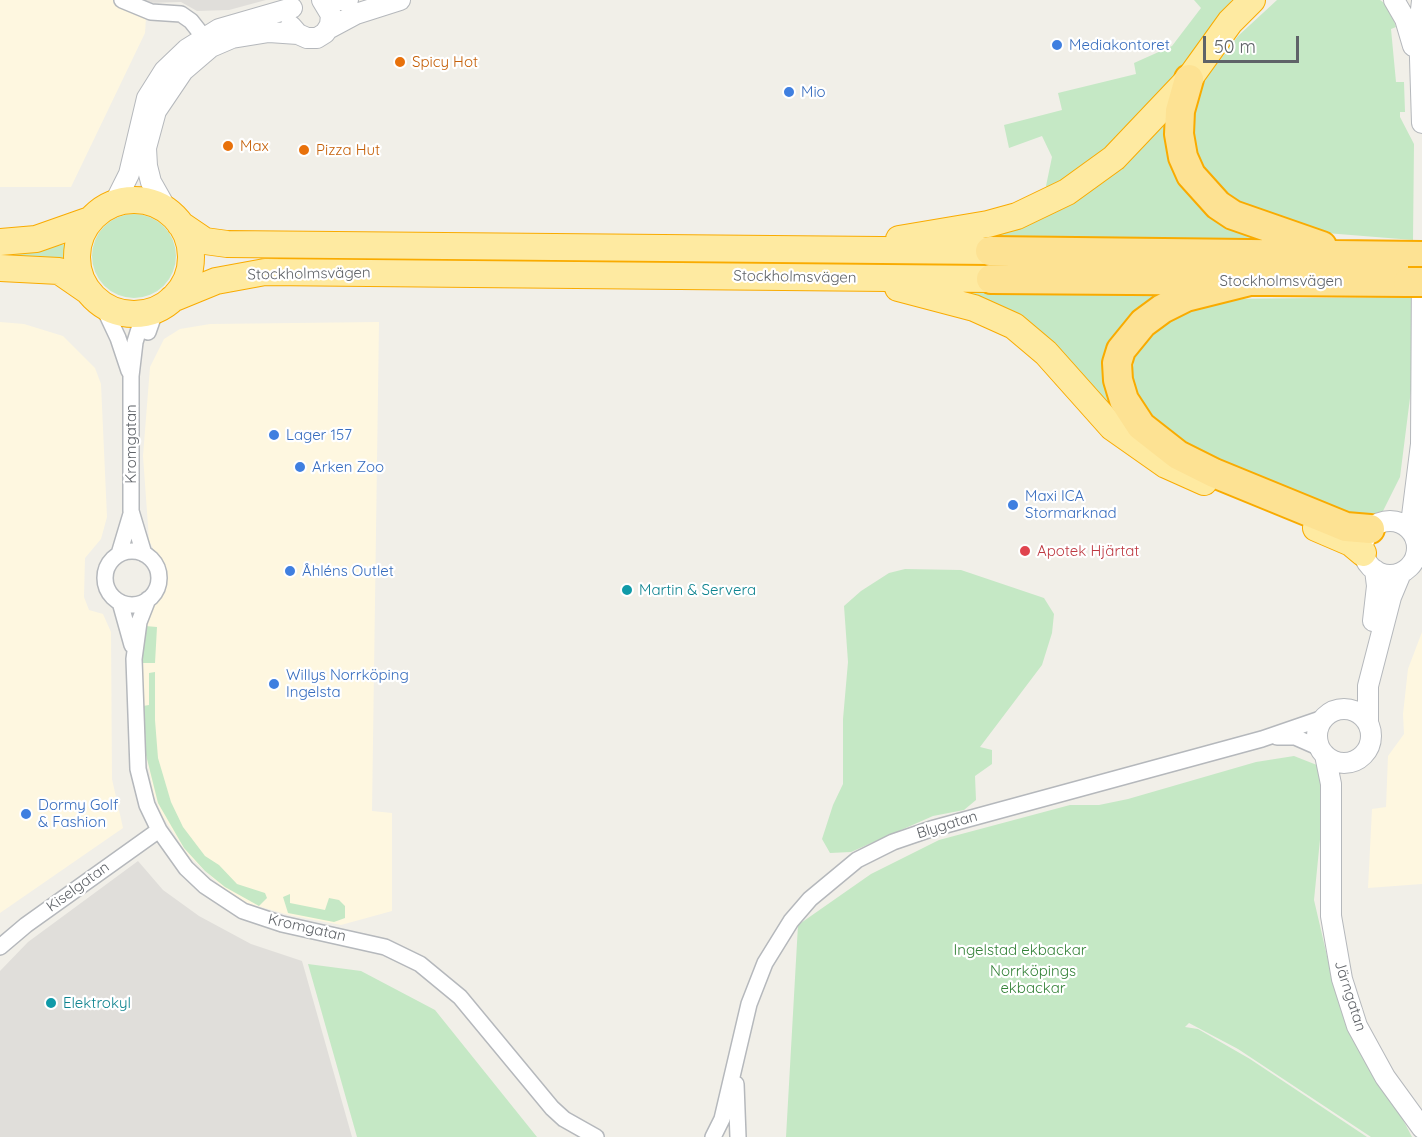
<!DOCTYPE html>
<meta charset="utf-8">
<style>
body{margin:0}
#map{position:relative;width:1422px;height:1137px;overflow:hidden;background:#f1efe8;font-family:Quicksand,sans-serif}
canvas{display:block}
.scale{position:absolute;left:1203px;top:36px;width:96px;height:27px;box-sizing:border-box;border:3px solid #5f6368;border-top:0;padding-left:8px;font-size:18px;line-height:21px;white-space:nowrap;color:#5f6368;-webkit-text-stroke:4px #fff;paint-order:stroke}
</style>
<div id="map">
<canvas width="1422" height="1137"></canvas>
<div class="scale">50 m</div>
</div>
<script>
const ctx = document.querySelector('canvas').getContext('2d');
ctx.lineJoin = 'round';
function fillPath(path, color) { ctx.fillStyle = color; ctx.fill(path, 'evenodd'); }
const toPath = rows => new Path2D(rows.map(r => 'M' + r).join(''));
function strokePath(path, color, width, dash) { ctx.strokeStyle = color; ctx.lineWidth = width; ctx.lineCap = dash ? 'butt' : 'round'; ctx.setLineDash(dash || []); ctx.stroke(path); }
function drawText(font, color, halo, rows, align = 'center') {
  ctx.font = font + ' Quicksand,sans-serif'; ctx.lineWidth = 4.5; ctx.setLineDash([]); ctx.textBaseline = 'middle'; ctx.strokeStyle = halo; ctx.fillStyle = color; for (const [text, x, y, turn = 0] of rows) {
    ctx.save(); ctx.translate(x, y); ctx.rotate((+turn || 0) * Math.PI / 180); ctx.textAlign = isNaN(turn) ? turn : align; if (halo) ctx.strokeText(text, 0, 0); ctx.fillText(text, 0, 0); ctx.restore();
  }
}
const commercial = toPath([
 [0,0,141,0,147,3,145,33,71,187,0,187],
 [0,322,24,324,63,336,95,368,101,384,107,517,101,539,85,558,84,597,89,610,103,614,111,632,112,779,123,828,0,913],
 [379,322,372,811,392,813,392,911,341,925,289,915,247,903,221,886,188,855,162,815,154,795,145,750,142,705,143,639,150,605,164,591,164,563,156,555,149,540,143,456,150,367,164,339,180,329,210,324],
 [1422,632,1422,884,1368,888,1372,809,1386,807,1388,756,1404,734,1403,714,1408,669]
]);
const industrial = toPath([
 [141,0,266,0,229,10,197,11,181,2,147,3],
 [138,861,163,890,199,916,251,944,302,961,352,1137,0,1137,0,971,28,942]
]);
const green = toPath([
 [1194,0,1232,0,1201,42,1178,79,1105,157,1049,193,1046,186,1052,157,1042,136,1009,148,1004,125,1062,110,1058,93,1136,74,1134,63,1172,46,1201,8],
 [1277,0,1380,0,1390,7,1396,27,1391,29,1396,82,1404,82,1405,112,1400,112,1400,117,1414,144,1413,240,1326,233,1233,203,1208,180,1191,149,1188,116,1198,89,1238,36],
 [1173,106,1175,157,1282,240,979,236],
 '92 256a42 42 0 1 1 84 0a42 42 0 1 1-84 0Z',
 [70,243,69,264,0,258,0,252,28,252],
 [950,291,1173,294,1136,315,1124,417],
 [1412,297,1411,390,1400,477,1383,511,1366,516,1345,517,1202,454,1164,428,1140,404,1131,382,1135,354,1154,327,1180,307,1220,299],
 [905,569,961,570,1044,598,1054,614,1052,633,1042,665,980,747,992,750,992,764,975,776,976,800,964,810,933,816,851,852,830,853,822,839,833,805,843,784,843,719,848,662,844,606,861,591,889,573],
 [145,626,157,627,155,663,142,663],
 [155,672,155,720,158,758,171,802,183,827,205,856,219,865,237,884,265,893,267,898,259,906,225,887,205,871,184,848,158,803,146,755,143,706,149,705,149,673],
 [1294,756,1327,769,1314,900,1334,986,1412,1137,1371,1137,1238,1049,1189,1023,1185,1027,1198,1029,1250,1059,1367,1137,786,1137,798,925,871,874,939,840,1070,805,1099,805,1128,799,1256,762],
 [290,894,290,903,325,910,329,898,339,900,345,906,345,918,334,922,288,913,283,897],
 [308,964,361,971,435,1010,537,1137,357,1137]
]);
const minor = toPath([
 [122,0,151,12,181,14,191,21,210,45],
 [102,304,118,338,129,371],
 [148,332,156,309],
 '105 578a27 27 0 1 1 54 0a27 27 0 1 1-54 0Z',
 [119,554,131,514],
 [144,554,131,511,131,376,135,342,144,313],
 [148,599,139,622,134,659,138,769,147,805,159,830,186,868,205,886,243,911,282,924,385,947,420,964,460,997,552,1108,564,1119,596,1137],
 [120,602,132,645],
 [1277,737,1295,737,1320,748],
 [0,947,26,925,159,830],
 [736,1084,738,1137],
 [713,1137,722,1119,749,1004,765,963,791,921,810,899,857,860,893,842,931,829,1262,739,1326,717]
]);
const tertiary = toPath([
 [330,0,348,0],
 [1394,0,1405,19,1413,46],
 [1422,1,1419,27,1422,123],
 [291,26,298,34,307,38,317,38,325,33,330,25,331,15,322,0],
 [328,29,356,14,400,0],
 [114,204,129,174,147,98,164,71,187,49,219,29,292,8],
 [168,212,151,182,147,166,146,148,156,111,183,71,211,47,232,38,269,32,298,34],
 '1363 548a27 27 0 1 1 54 0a27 27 0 1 1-54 0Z',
 [1413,532,1412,516,1421,444,1422,271],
 [1373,621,1377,586,1375,570],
 '1317 736a27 27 0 1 1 54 0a27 27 0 1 1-54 0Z',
 [1368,723,1368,686,1391,597,1401,573],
 [1325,755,1331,784,1331,916,1342,979,1357,1026,1385,1077,1422,1128]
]);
const trunk = toPath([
 '77 257a57 57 0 1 1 114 0a57 57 0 1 1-114 0Z',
 [180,224,205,241,227,244,990,251],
 [899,239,988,224,1017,216,1067,192,1114,158,1189,79,1230,22,1252,0],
 [0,242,36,239,90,220],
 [0,268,59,271,88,291],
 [898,288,974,308,1014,326,1046,353,1112,427,1166,465,1204,482],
 [172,299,216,281,265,272,991,279],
 [1316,528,1351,543,1363,553]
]);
const motorway = toPath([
 [1189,79,1180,111,1179,134,1183,157,1191,175,1218,205,1233,215,1322,246],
 [990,251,1422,256],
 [991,279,1408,282],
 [1250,281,1186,297,1162,309,1143,323,1121,350,1117,363,1118,380,1124,400,1141,426,1178,455,1214,473,1346,527,1370,529]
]);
const motorwayBridge = toPath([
 [1408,282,1422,282]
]);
const markers = [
 [1057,45,6,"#3f7fe0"],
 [400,62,6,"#e8710a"],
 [789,92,6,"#3f7fe0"],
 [228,146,6,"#e8710a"],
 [304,150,6,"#e8710a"],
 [274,435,6,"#3f7fe0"],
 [300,467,6,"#3f7fe0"],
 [1013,505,6,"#3f7fe0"],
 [1025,551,6,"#e0444e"],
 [290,571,6,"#3f7fe0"],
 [627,590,6,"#0f9aa8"],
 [274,684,6,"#3f7fe0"],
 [26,814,6,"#3f7fe0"],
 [51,1003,6,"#0f9aa8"]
];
const shopNames = [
 ["Mediakontoret",1069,45],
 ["Mio",801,92],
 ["Lager 157",286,435],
 ["Arken Zoo",312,467],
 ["Maxi ICA",1025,496],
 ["Stormarknad",1025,513],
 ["Åhléns Outlet",302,571],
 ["Willys Norrköping",286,675],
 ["Ingelsta",286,692],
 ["Dormy Golf",38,805],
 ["& Fashion",38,822]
];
const foodNames = [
 ["Spicy Hot",412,62],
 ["Max",240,146],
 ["Pizza Hut",316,150]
];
const streetNames = [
 ["Stockholmsvägen",309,274,-1],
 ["Stockholmsvägen",795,277,1],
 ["Stockholmsvägen",1281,281],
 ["Kromgatan",131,444,-90],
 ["Blygatan",947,825,-17],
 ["Kiselgatan",78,887,-36],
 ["Kromgatan",307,928,13],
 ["Järngatan",1350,996,72]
];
const healthNames = [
 ["Apotek Hjärtat",1037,551]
];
const cultureNames = [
 ["Martin & Servera",639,590],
 ["Elektrokyl",63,1003]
];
const parkNames = [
 ["Ingelstad ekbackar",1020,950],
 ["Norrköpings",1033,971],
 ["ekbackar",1033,988]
];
fillPath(commercial, '#fef7e0');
fillPath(industrial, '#e0deda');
fillPath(green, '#c5e8c5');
strokePath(minor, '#b5b8bc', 18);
strokePath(tertiary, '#b5b8bc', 22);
strokePath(trunk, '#f9ab00', 28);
strokePath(motorway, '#f9ab00', 32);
strokePath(minor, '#fff', 15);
strokePath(tertiary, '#fff', 20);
strokePath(trunk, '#feeaa1', 26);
strokePath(motorway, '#fde293', 28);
strokePath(motorwayBridge, '#f9ab00', 32, []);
strokePath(motorwayBridge, '#fde293', 28);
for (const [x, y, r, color] of markers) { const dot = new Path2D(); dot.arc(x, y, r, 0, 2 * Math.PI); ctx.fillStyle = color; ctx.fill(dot); strokePath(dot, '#fff', 2); }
drawText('15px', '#366cbe', '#fff', shopNames, 'left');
drawText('15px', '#c56008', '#fff', foodNames, 'left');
drawText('15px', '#5f6368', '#fff', streetNames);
drawText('15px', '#be3a42', '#fff', healthNames, 'left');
drawText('15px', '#0d838f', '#fff', cultureNames, 'left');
drawText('15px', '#348238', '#fff', parkNames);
</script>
